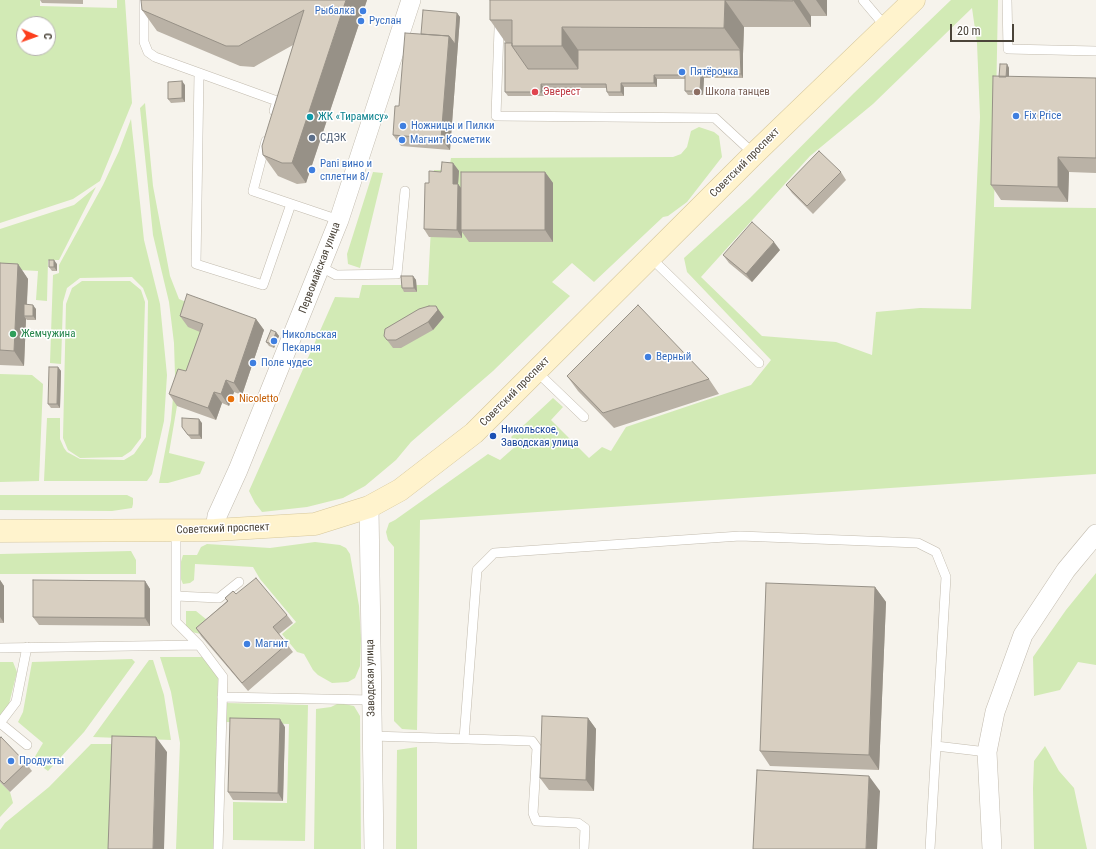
<!DOCTYPE html>
<meta charset="utf-8">
<style>
body{margin:0}
#map{position:relative;width:1096px;height:849px;overflow:hidden;background:#f6f3ec;font-family:"Roboto Condensed",sans-serif}
canvas{display:block}
.north{position:absolute;left:16px;top:16px;width:40px;height:40px;box-sizing:border-box;background:#fff;border:1px solid #b7b4b0;border-radius:50%;rotate:92deg;font-size:11px;font-weight:700;line-height:16px;text-align:center;color:#4b4439}
.north::after{content:'';display:block;margin:auto;width:14px;height:18px;background:#fc3f1d;clip-path:polygon(50% 0,100% 100%,50% 72%,0 100%)}
.scale{position:absolute;left:950px;top:24px;width:64px;height:18px;box-sizing:border-box;border:2px solid #4b4439;border-top:0;padding-left:5px;font-size:12px;line-height:14px;white-space:nowrap;color:#4b4439;-webkit-text-stroke:3px #fff;paint-order:stroke}
</style>
<div id="map">
<canvas width="1096" height="849"></canvas>
<div class="north">С</div>
<div class="scale">20 m</div>
</div>
<script>
const ctx = document.querySelector('canvas').getContext('2d');
ctx.lineJoin = 'round';
function fillPath(path, color) { ctx.fillStyle = color; ctx.fill(path, 'evenodd'); }
const toPath = rows => new Path2D(rows.map(r => 'M' + r).join(''));
function strokePath(path, color, width, dash) { ctx.strokeStyle = color; ctx.lineWidth = width; ctx.lineCap = dash ? 'butt' : 'round'; ctx.setLineDash(dash || []); ctx.stroke(path); }
function drawText(font, color, halo, rows, align = 'center') {
  ctx.font = font + ' "Roboto Condensed",sans-serif'; ctx.lineWidth = 3; ctx.setLineDash([]); ctx.textBaseline = 'middle'; ctx.strokeStyle = halo; ctx.fillStyle = color; for (const [text, x, y, turn = 0] of rows) {
    ctx.save(); ctx.translate(x, y); ctx.rotate((+turn || 0) * Math.PI / 180); ctx.textAlign = isNaN(turn) ? turn : align; if (halo) ctx.strokeText(text, 0, 0); ctx.fillText(text, 0, 0); ctx.restore();
  }
}
const green = toPath([
 [0,0,40,0,40,6,117,8,117,0,125,0,132,103,100,181,73,199,0,223],
 [24,24,48,24,48,48,24,48],
 [951,0,998,0,994,207,1096,208,1096,474,420,520,417,730,402,729,394,721,394,547,388,540,386,532,389,523,395,520,488,454,500,460,517,445,511,437,553,398,563,407,551,420,589,458,602,447,611,451,626,427,751,385,771,360,687,272,684,258,750,198,854,93],
 [972,8,977,43,980,117,971,309,920,308,876,312,872,355,836,342,762,336,701,277,810,156,873,104],
 [145,103,153,186,170,276,179,299,195,306,211,336,177,406,169,453,205,462,200,474,168,483,159,483,171,420,175,375,174,343,169,302,153,235,140,108],
 [131,119,144,240,160,304,167,375,164,421,152,474,147,481,44,481,47,418,60,418,60,439,64,448,67,452,80,459,124,460,134,454,146,437,148,301,143,288,132,277,80,278,67,288,63,302,61,364,50,363,53,275,59,273,59,265,103,185,119,151],
 [699,127,714,132,719,136,722,157,687,202,668,216,663,217,594,282,572,263,552,282,570,296,493,371,411,442,396,460,365,486,343,498,307,507,262,512,255,503,249,491,335,297,359,298,362,285,404,285,416,292,416,285,428,285,434,170,449,170,451,158,673,157,681,154,687,147,691,131],
 [373,172,383,173,360,268,348,264,347,254],
 [96,187,59,260,48,260,47,301,36,300,38,271,0,269,0,229,74,205],
 [82,281,130,281,141,290,145,302,141,438,131,451,122,457,80,458,68,450,63,438,66,304,72,288],
 [0,374,32,375,43,384,39,481,0,482],
 [0,495,127,495,133,498,133,504,132,508,112,511,0,510],
 [315,542,340,545,346,548,350,554,359,606,361,639,360,666,355,678,348,682,332,683,318,675,313,670,304,654,297,652,282,634,296,622,260,579,253,567,195,564,194,580,190,583,183,584,180,577,180,565,183,555,197,555,201,547,207,544,270,548],
 [131,551,136,560,136,574,0,574,0,554],
 [1096,573,1096,665,1078,662,1060,690,1034,696,1033,657,1066,610],
 [186,611,196,611,212,624,201,634,186,631],
 [160,657,202,657,218,676,214,849,176,849,180,743,171,692],
 [132,659,135,662,84,732,48,771,33,760,43,743,18,722,23,712,32,662],
 [149,660,153,660,164,695,171,740,93,737],
 [0,662,13,662,17,672,9,704,0,717],
 [226,703,308,705,305,841,233,840,233,802,287,803,289,724,226,722],
 [339,703,354,706,360,716,361,849,314,849,316,709,331,707],
 [91,744,121,744,117,849,0,849,0,830,5,823,49,787],
 [1045,746,1059,771,1074,788,1087,849,1034,849,1033,788,1034,761],
 [417,747,417,849,396,849,397,750],
 [0,782,10,792,13,803,0,817]
]);
const lane = toPath([
 [144,0,144,42,148,52,155,57,277,101,274,111],
 [500,0,496,116,715,118,754,154],
 [863,0,885,26],
 [1007,0,1008,49,1096,51],
 [199,73,196,264,263,285,291,204],
 [266,141,253,191,339,220],
 [650,257,759,363],
 [321,267,336,275,397,274,405,191],
 [536,371,584,417],
 [176,530,176,622,199,645,223,677,218,849],
 [176,596,219,598,239,582],
 [0,648,199,645],
 [222,697,372,700],
 [0,723,16,702,27,647],
 [0,723,27,745],
 [372,736,532,741,537,748,533,813,536,821,578,823,585,828,584,849],
 [464,739,477,570,494,553,740,536,918,543,936,552,946,577,936,746],
 [930,849,936,746,987,752]
]);
const street = toPath([
 [369,507,374,849],
 [215,530,217,516,238,470,339,220,411,0],
 [992,849,987,752,995,712,1023,635,1066,570,1096,534]
]);
const secondary = toPath([
 [0,531,215,530,315,524,369,507,400,490,474,433,754,154,914,0]
]);
const wall = toPath([
 [40,0,83,0,83,4,42,3],
 [367,0,306,183,297,184,278,176,263,155,293,45,259,64,254,67,240,66,157,31,142,10],
 [490,0,827,0,827,16,811,16,811,27,744,27,743,54,743,78,704,78,703,95,688,95,685,91,685,79,657,79,657,87,624,87,624,96,609,96,607,92,607,88,544,88,544,96,508,96,505,92,506,43,490,20],
 [457,13,460,17,450,150,401,146,393,135,399,106],
 [1007,64,1009,68,1009,77,1096,78,1096,173,1069,172,1068,202,1001,200,991,185,999,77],
 [185,85,185,102,171,103,168,99],
 [453,163,459,171,458,184,461,188,545,172,553,183,553,242,469,242,462,232,462,238,429,237,424,229,441,172],
 [841,172,846,180,813,214,792,193,786,185],
 [780,250,752,282,729,263,723,255],
 [0,263,18,264,28,279,27,305,36,309,36,320,27,320,26,319,24,366,0,365],
 [57,264,57,271,52,271,49,267],
 [413,276,416,280,417,292,404,292,402,288],
 [180,316,256,319,264,330,242,395,234,392,229,406,222,403,216,420,177,406,169,394,186,371,200,332,188,327],
 [444,317,433,330,401,348,393,348,384,336],
 [276,332,279,336,274,348,269,346,266,342],
 [58,367,61,371,60,408,51,408,48,404],
 [567,376,709,379,719,394,614,428,578,391],
 [202,423,202,439,191,439,182,427],
 [0,580,4,586,4,623,0,623],
 [145,581,150,589,150,626,39,625,33,617],
 [875,587,886,602,879,770,770,766,760,751],
 [236,594,287,615,293,623,279,634,293,652,248,691,201,636,196,628,227,601,225,598],
 [588,718,596,729,594,791,549,790,540,778],
 [285,727,283,801,233,800,228,792],
 [0,738,26,763,32,771,10,792,0,782]
]);
const shadedWall = toPath([
 [346,0,367,0,306,183,292,163],
 [725,0,744,27,743,54,724,28],
 [793,0,800,0,811,16,811,27],
 [816,0,827,0,827,16],
 [457,13,460,17,450,150,441,139,449,36],
 [562,27,581,54,581,73,562,46],
 [740,50,743,54,743,78,741,74],
 [1007,64,1009,68,1009,82,1006,78],
 [701,74,704,78,703,95,700,91],
 [654,75,657,79,657,87,654,83],
 [182,81,185,85,185,102,182,98],
 [621,83,624,87,624,96,621,92],
 [541,84,544,88,544,96,541,92],
 [1058,157,1069,172,1068,202,1058,187],
 [453,163,459,171,458,184,464,192,461,230,462,232,462,238,457,230,453,184],
 [545,172,553,183,553,242,545,230],
 [774,242,780,250,752,282,746,274],
 [54,260,57,264,57,271,54,267],
 [18,264,28,279,26,316,24,316,26,319,24,366,14,351],
 [413,276,416,280,417,292,414,288],
 [33,305,36,309,36,320,33,316],
 [436,306,444,317,433,330,428,322],
 [256,319,264,330,242,395,234,383],
 [276,332,279,336,274,348,272,344],
 [58,367,61,371,60,408,57,404],
 [226,380,234,392,229,406,221,394],
 [214,392,222,403,216,420,208,408],
 [199,419,202,423,202,439,199,435],
 [0,580,4,586,4,623,0,617],
 [145,581,150,589,150,626,145,618],
 [875,587,886,602,879,770,869,755],
 [588,718,596,729,594,791,586,780],
 [280,719,285,727,283,801,278,793],
 [156,737,167,752,164,849,153,849],
 [869,776,880,791,877,849,866,849]
]);
const building = toPath([
 [141,0,346,0,292,163,282,163,263,155,262,146,304,10,244,43,239,46,226,46,142,10,141,0],
 [490,0,793,0,793,1,725,0,724,28,562,27,562,46,512,46,512,20,490,20,490,0],
 [423,10,457,13,455,44,449,36,421,34,423,10],
 [405,33,449,36,441,139,393,135,395,106,399,106,405,33],
 [505,43,512,43,512,46,528,69,578,69,578,50,740,50,741,74,701,74,700,91,685,91,685,75,654,75,654,83,621,83,621,92,607,92,606,84,541,84,541,92,505,92,505,43],
 [1000,64,1007,64,1006,77,999,77,1000,64],
 [993,76,1096,78,1096,158,1058,157,1058,187,991,185,993,76],
 [182,81,182,98,168,99,168,82,182,81],
 [819,151,841,172,807,206,786,185,819,151],
 [442,162,453,163,453,184,458,184,457,230,424,229,425,183,429,183,429,171,441,172,442,162],
 [461,172,545,172,545,230,461,230,461,172],
 [752,222,774,242,746,274,723,255,752,222],
 [49,260,54,260,54,267,49,267,49,260],
 [0,263,18,264,14,351,0,350,0,263],
 [401,276,413,276,414,288,402,288,401,276],
 [187,294,256,319,234,383,226,380,221,394,214,392,208,408,169,394,178,369,186,371,203,324,180,316,187,294],
 [24,304,33,305,33,316,24,316,24,304],
 [638,305,709,379,603,413,567,376,638,305],
 [429,306,436,306,438,310,428,322,396,340,387,340,384,336,385,329,419,309,429,306],
 [271,330,276,332,272,344,266,342,271,330],
 [49,367,58,367,57,404,48,404,49,367],
 [182,418,199,419,199,435,188,435,182,427,182,418],
 [256,578,287,615,273,627,287,644,242,683,196,628,228,601,225,598,233,591,236,594,256,578],
 [33,580,145,581,145,618,33,617,33,580],
 [766,583,875,587,869,755,760,751,766,583],
 [542,716,588,718,586,780,540,778,542,716],
 [230,718,280,719,278,793,228,792,230,718],
 [112,736,156,737,153,849,108,849,112,736],
 [1,737,26,763,4,784,0,780,0,738,1,737],
 [757,770,869,776,866,849,753,849,757,770]
]);
const markers = [
 [363,11,4,"#3f7fe0"],
 [361,21,4,"#3f7fe0"],
 [682,72,4,"#3f7fe0"],
 [535,92,4,"#e0444e"],
 [697,92,4,"#8d6e63"],
 [1016,116,4,"#3f7fe0"],
 [310,117,4,"#0f9aa8"],
 [403,126,4,"#3f7fe0"],
 [312,138,4,"#5c6f8a"],
 [402,140,4,"#3f7fe0"],
 [312,170,4,"#3f7fe0"],
 [13,334,4,"#2e9e5b"],
 [274,341,4,"#3f7fe0"],
 [648,357,4,"#3f7fe0"],
 [253,363,4,"#3f7fe0"],
 [231,399,4,"#e8710a"],
 [493,436,4,"#1a4fb4"],
 [247,644,4,"#3f7fe0"],
 [11,761,4,"#3f7fe0"]
];
const shopNames = [
 ["Рыбалка",355,11,"right"],
 ["Руслан",369,21],
 ["Пятёрочка",690,72],
 ["Fix Price",1024,116],
 ["Ножницы и Пилки",411,126],
 ["Магнит Косметик",410,140],
 ["Pani вино и",320,164],
 ["сплетни 8/",320,177],
 ["Никольская",282,335],
 ["Пекарня",282,348],
 ["Верный",656,357],
 ["Поле чудес",261,363],
 ["Магнит",255,644],
 ["Продукты",19,761]
];
const healthNames = [
 ["Эверест",543,92]
];
const educationNames = [
 ["Школа танцев",705,92]
];
const cultureNames = [
 ["ЖК «Тирамису»",318,117]
];
const serviceNames = [
 ["СДЭК",320,138]
];
const streetNames = [
 ["Советский проспект",745,163,-45],
 ["Первомайская улица",320,268,-69],
 ["Советский проспект",515,392,-45],
 ["Советский проспект",223,529,-2],
 ["Заводская улица",371,678,-91]
];
const leisureNames = [
 ["Жемчужина",21,334]
];
const foodNames = [
 ["Nicoletto",239,399]
];
const transitNames = [
 ["Никольское,",501,430],
 ["Заводская улица",501,443]
];
fillPath(green, '#d2eab5');
strokePath(lane, '#c2bbae', 10);
strokePath(street, '#c2bbae', 20);
strokePath(secondary, '#d6c79b', 23);
strokePath(lane, '#fff', 9);
strokePath(street, '#fff', 19);
strokePath(secondary, '#fff3cd', 22);
fillPath(wall, '#bab2a6');
fillPath(shadedWall, '#979187');
fillPath(building, '#d8cfc1');
strokePath(building, '#979187', 1);
for (const [x, y, r, color] of markers) { const dot = new Path2D(); dot.arc(x, y, r, 0, 2 * Math.PI); ctx.fillStyle = color; ctx.fill(dot); strokePath(dot, '#fff', 1.5); }
drawText('11px', '#366cbe', '#fff', shopNames, 'left');
drawText('11px', '#be3a42', '#fff', healthNames, 'left');
drawText('11px', '#785e54', '#fff', educationNames, 'left');
drawText('11px', '#0d838f', '#fff', cultureNames, 'left');
drawText('11px', '#4e5e75', '#fff', serviceNames, 'left');
drawText('11px', '#4b4439', '#fff', streetNames);
drawText('11px', '#27864d', '#fff', leisureNames, 'left');
drawText('11px', '#c56008', '#fff', foodNames, 'left');
drawText('11px', '#164399', '#fff', transitNames, 'left');
</script>
